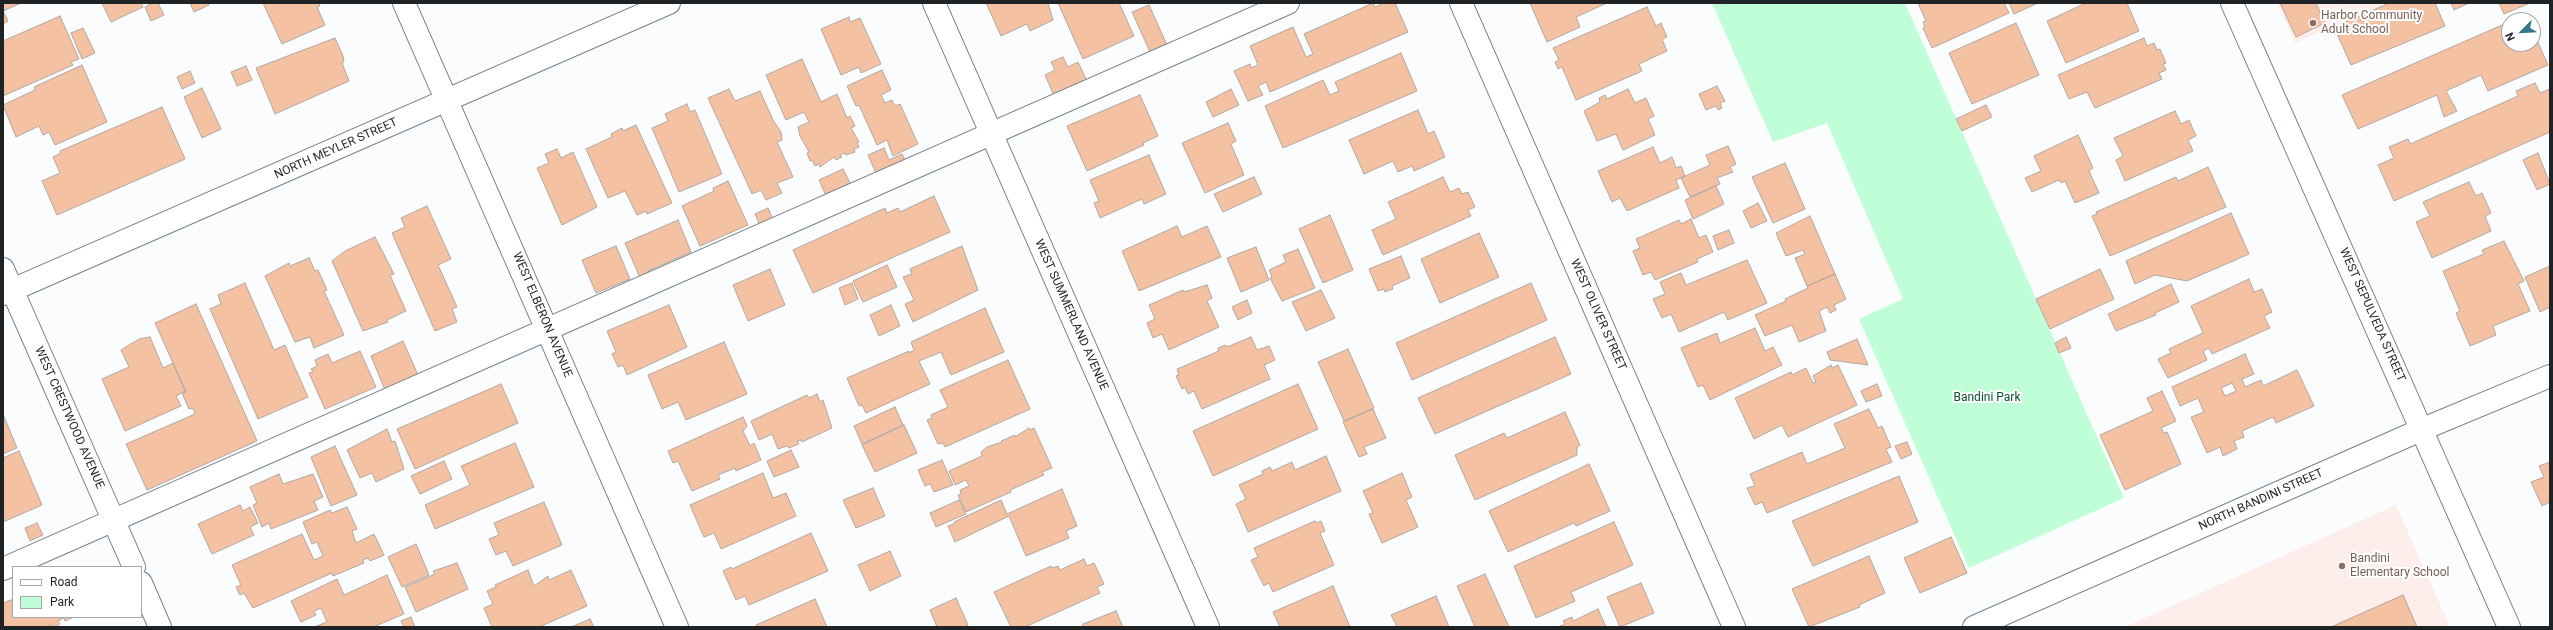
<!DOCTYPE html>
<style>
body{margin:0}
#map{position:relative;width:2553px;height:630px;overflow:hidden;background:#fafcfd;font-family:Roboto,sans-serif}
canvas{display:block}
.frame{position:absolute;inset:0;border:4px solid #1f2326;pointer-events:none}
.legend{position:absolute;left:12px;top:566px;width:130px;height:52px;box-sizing:border-box;background:#fff;border:1px solid #a5a7a8;margin:0;padding:5px 7px;list-style:none;font-size:12px;color:#1f2326}
.legend li{display:flex;align-items:center;gap:8px;height:20px}
.legend b{width:20px;border:1px solid #a5a7a8}
.north{position:absolute;left:2501px;top:12px;width:40px;height:40px;box-sizing:border-box;background:#fff;border:1px solid #a5a7a8;border-radius:50%;rotate:246deg;font-size:11px;font-weight:700;line-height:16px;text-align:center;color:#1f2326}
.north::after{content:'';display:block;margin:auto;width:14px;height:18px;background:#357889;clip-path:polygon(50% 0,100% 100%,50% 72%,0 100%)}
</style>
<div id="map">
<canvas width="2553" height="630"></canvas>
<div class="frame"></div>
<ul class="legend">
<li><b style="height:5px;background:#fff"></b>Road</li>
<li><b style="height:11px;background:#c0fed8"></b>Park</li>
</ul>
<div class="north">N</div>
</div>
<script>
const ctx = document.querySelector('canvas').getContext('2d');
ctx.lineJoin = 'round';
function fillPath(path, color) { ctx.fillStyle = color; ctx.fill(path, 'evenodd'); }
const toPath = rows => new Path2D(rows.map(r => 'M' + r).join(''));
function strokePath(path, color, width, dash) { ctx.strokeStyle = color; ctx.lineWidth = width; ctx.lineCap = dash ? 'butt' : 'round'; ctx.setLineDash(dash || []); ctx.stroke(path); }
function drawText(font, color, halo, rows, align = 'center') {
  ctx.font = font + ' Roboto,sans-serif'; ctx.lineWidth = 4; ctx.setLineDash([]); ctx.textBaseline = 'middle'; ctx.strokeStyle = halo; ctx.fillStyle = color; for (const [text, x, y, turn = 0] of rows) {
    ctx.save(); ctx.translate(x, y); ctx.rotate((+turn || 0) * Math.PI / 180); ctx.textAlign = isNaN(turn) ? turn : align; if (halo) ctx.strokeText(text, 0, 0); ctx.fillText(text, 0, 0); ctx.restore();
  }
}
const education = toPath([
 [2277,3,2385,3,2295,43],
 [2396,505,2450,627,2125,627]
]);
const green = toPath([
 [1712,3,1905,3,2124,498,1969,568,1859,319,1903,299,1827,123,1773,142]
]);
const building = toPath([
 [3,3,21,3,3,11,8,21,3,24,3,3],
 [102,3,141,3,143,7,111,22,102,3],
 [153,3,158,3,164,15,151,21,145,7,153,3],
 [190,3,208,3,209,5,194,12,190,3],
 [263,3,319,3,320,6,317,7,325,25,282,44,263,3],
 [986,3,1048,3,1053,20,1030,31,1027,24,1001,36,986,3],
 [1058,3,1119,3,1134,36,1083,59,1058,3],
 [1373,3,1375,7,1384,3,1395,3,1408,32,1270,92,1266,82,1258,86,1263,95,1248,101,1234,71,1250,64,1251,68,1258,65,1250,46,1293,27,1306,57,1313,54,1304,34,1373,3],
 [1530,3,1607,3,1576,17,1580,27,1547,42,1530,3],
 [1918,3,2004,3,2009,13,1932,48,1923,28,1925,27,1923,22,1926,21,1918,3],
 [2009,3,2038,3,2014,14,2009,3],
 [2086,3,2127,3,2139,31,2066,63,2047,21,2086,3],
 [2280,3,2316,3,2325,23,2296,37,2280,3],
 [2389,3,2435,3,2445,26,2351,65,2334,27,2389,3],
 [2451,3,2469,3,2454,10,2451,3],
 [2499,3,2530,3,2504,14,2499,3],
 [1149,5,1167,45,1150,52,1132,12,1149,5],
 [1647,7,1656,26,1661,23,1667,37,1662,39,1667,51,1639,64,1642,71,1576,100,1562,67,1558,69,1555,62,1559,60,1553,48,1647,7],
 [2526,14,2528,20,2513,20,2526,14],
 [60,16,79,59,71,62,73,65,3,96,3,41,60,16],
 [849,17,850,22,860,18,881,64,861,73,859,67,841,75,821,29,849,17],
 [2509,22,2509,44,2533,44,2533,31,2548,65,2488,91,2481,75,2446,91,2457,111,2444,117,2437,95,2358,129,2342,95,2509,22],
 [2016,23,2039,75,1972,104,1949,53,2016,23],
 [83,28,95,53,82,59,71,33,83,28],
 [335,38,343,56,344,62,342,63,349,81,275,114,256,68,335,38],
 [2144,38,2147,46,2154,43,2157,50,2160,49,2166,63,2163,64,2166,70,2159,73,2162,79,2095,108,2087,92,2069,99,2058,75,2144,38],
 [1401,53,1417,91,1283,148,1265,106,1323,80,1330,95,1339,91,1335,82,1401,53],
 [1063,57,1068,67,1078,62,1088,83,1055,98,1045,75,1055,70,1051,62,1063,57],
 [802,59,821,102,837,94,847,118,850,116,855,126,851,128,859,142,857,143,859,147,854,149,855,152,846,155,845,153,840,155,842,157,836,160,834,157,820,167,819,164,815,166,812,160,810,161,807,153,809,152,800,136,798,127,809,122,804,112,786,120,766,75,802,59],
 [82,65,107,122,55,145,49,132,43,135,39,126,16,137,3,105,35,90,34,87,82,65],
 [246,66,252,80,237,86,231,72,246,66],
 [882,70,891,90,881,95,885,103,892,100,895,106,900,104,918,144,893,156,887,140,877,145,859,105,856,106,847,86,882,70],
 [190,71,195,83,182,89,177,77,190,71],
 [2535,83,2540,93,2550,89,2550,132,2394,201,2378,165,2394,158,2389,147,2408,139,2410,144,2518,96,2516,91,2535,83],
 [1717,86,1725,101,1720,103,1722,108,1718,110,1716,106,1706,110,1699,94,1717,86],
 [202,88,221,129,202,138,184,97,202,88],
 [729,89,735,101,760,91,773,120,781,132,782,140,777,142,793,177,777,183,782,193,766,200,761,190,752,194,708,98,729,89],
 [1231,89,1239,105,1213,117,1206,102,1231,89],
 [1628,89,1635,103,1646,98,1654,116,1648,119,1655,135,1623,150,1616,134,1597,141,1584,111,1600,102,1599,98,1605,95,1607,99,1628,89],
 [1140,95,1158,136,1143,143,1144,145,1087,171,1067,126,1140,95],
 [687,104,690,112,695,110,722,174,679,192,652,128,668,121,665,114,687,104],
 [1986,105,1992,117,1962,131,1956,119,1986,105],
 [162,107,185,159,57,215,42,181,60,173,53,157,61,153,60,151,162,107],
 [1418,110,1428,134,1434,131,1445,157,1414,171,1412,166,1398,172,1393,161,1364,174,1349,140,1418,110],
 [2175,111,2181,124,2189,120,2196,136,2188,140,2193,151,2125,181,2116,160,2123,156,2114,138,2175,111],
 [1228,123,1236,141,1231,144,1244,175,1205,193,1182,143,1228,123],
 [636,125,672,203,647,214,646,211,637,215,625,191,608,198,586,149,612,137,611,134,622,128,623,131,636,125],
 [2078,135,2093,168,2089,171,2099,193,2075,203,2065,181,2061,183,2059,180,2032,192,2025,178,2041,171,2034,156,2078,135],
 [1728,146,1736,164,1730,167,1733,172,1717,178,1720,184,1690,197,1681,178,1710,165,1706,155,1728,146],
 [1653,147,1660,163,1672,157,1676,168,1681,166,1685,176,1676,180,1679,188,1627,211,1620,198,1612,202,1598,171,1653,147],
 [884,148,889,160,902,154,908,167,879,180,868,155,884,148],
 [557,149,561,158,573,152,597,207,562,225,537,168,549,163,545,154,557,149],
 [2538,153,2550,184,2537,190,2523,160,2538,153],
 [1149,155,1166,194,1144,204,1142,199,1100,218,1094,203,1099,201,1090,180,1149,155],
 [1785,163,1805,209,1773,223,1752,177,1785,163],
 [2208,167,2226,207,2110,256,2092,216,2097,214,2096,212,2176,177,2178,181,2208,167],
 [843,169,852,187,827,198,819,180,843,169],
 [1254,177,1262,194,1223,212,1214,194,1254,177],
 [1443,177,1450,192,1459,188,1462,194,1468,192,1475,207,1468,210,1471,216,1383,255,1372,230,1396,219,1388,202,1443,177],
 [728,181,748,225,700,246,682,206,714,191,713,188,728,181],
 [2469,182,2476,196,2482,193,2491,213,2485,216,2491,231,2432,258,2416,222,2430,216,2423,202,2469,182],
 [1716,186,1724,204,1693,219,1685,200,1716,186],
 [934,196,950,232,813,293,793,250,885,208,887,213,898,208,900,212,934,196],
 [1758,203,1767,221,1751,228,1743,211,1758,203],
 [427,206,451,259,438,265,457,307,452,309,457,322,435,331,392,233,405,227,401,218,427,206],
 [768,208,774,222,761,228,755,214,768,208],
 [2231,213,2249,254,2187,281,2155,275,2135,284,2126,261,2231,213],
 [1330,215,1353,270,1323,283,1299,229,1330,215],
 [1810,216,1835,274,1807,286,1795,258,1805,254,1803,250,1786,256,1776,233,1810,216],
 [1691,219,1699,238,1706,235,1713,252,1697,259,1698,262,1655,280,1651,272,1643,275,1633,251,1640,248,1636,239,1679,220,1681,224,1691,219],
 [678,220,691,252,648,271,650,276,641,280,625,243,678,220],
 [1177,226,1182,237,1207,226,1221,257,1139,291,1122,251,1177,226],
 [1729,230,1734,243,1718,250,1713,236,1729,230],
 [1479,233,1499,277,1440,303,1421,259,1479,233],
 [375,237,394,274,390,275,406,311,387,320,388,322,363,331,332,261,345,251,375,237],
 [2504,241,2524,281,2518,284,2530,311,2493,326,2496,335,2470,346,2456,313,2460,311,2443,271,2484,254,2482,250,2504,241],
 [616,246,630,279,596,293,582,260,616,246],
 [962,246,978,290,913,322,905,304,914,300,903,277,912,274,910,269,962,246],
 [1256,247,1269,280,1241,292,1227,258,1256,247],
 [1298,249,1315,288,1282,301,1270,278,1272,277,1269,270,1286,262,1283,255,1298,249],
 [1401,256,1410,278,1392,286,1393,289,1385,292,1384,289,1378,291,1369,269,1401,256],
 [309,258,315,271,318,270,327,290,324,291,344,335,314,348,310,337,295,342,265,276,289,263,290,266,309,258],
 [1747,260,1767,303,1728,320,1724,312,1679,332,1671,314,1662,318,1653,299,1665,294,1660,282,1681,273,1686,285,1747,260],
 [887,265,897,287,863,302,853,281,887,265],
 [2550,266,2550,307,2540,312,2525,277,2550,266],
 [770,269,785,305,748,321,733,285,770,269],
 [2100,269,2114,299,2050,329,2036,299,2100,269],
 [1835,274,1846,299,1834,305,1836,310,1830,313,1827,307,1819,311,1826,331,1799,342,1792,325,1765,336,1755,315,1786,301,1785,299,1808,288,1807,286,1835,274],
 [2249,279,2254,292,2262,289,2272,312,2264,316,2270,328,2212,354,2209,348,2203,351,2207,360,2168,378,2158,359,2171,353,2169,349,2203,333,2191,306,2249,279],
 [245,283,274,350,285,345,308,397,258,419,210,309,221,304,218,295,245,283],
 [852,283,858,299,845,305,839,288,852,283],
 [1531,283,1547,320,1412,380,1396,343,1531,283],
 [2171,284,2179,302,2155,313,2156,315,2116,331,2108,314,2171,284],
 [1207,285,1212,298,1207,301,1219,327,1169,350,1162,334,1153,338,1147,323,1155,319,1149,305,1183,290,1184,292,1207,285],
 [1321,290,1335,318,1306,331,1292,302,1321,290],
 [1247,300,1252,313,1238,320,1232,307,1247,300],
 [196,304,257,441,147,490,126,444,195,414,193,408,189,409,182,393,186,392,155,323,196,304],
 [669,305,687,347,627,375,623,365,618,367,612,354,616,352,607,331,669,305],
 [891,305,900,326,879,336,870,315,891,305],
 [985,308,1004,352,951,375,941,352,919,361,930,384,866,413,862,405,859,406,847,378,909,351,909,353,914,350,911,342,985,308],
 [1755,328,1765,351,1773,347,1782,365,1710,400,1703,385,1698,387,1681,348,1717,333,1720,343,1755,328],
 [150,337,163,368,173,363,185,391,176,396,181,406,125,431,102,379,129,367,121,350,139,339,150,337],
 [1251,337,1257,350,1269,346,1275,360,1264,365,1270,379,1202,409,1194,391,1188,394,1185,387,1182,389,1176,376,1179,375,1177,369,1219,351,1218,348,1226,345,1227,347,1251,337],
 [1555,337,1571,374,1435,434,1418,398,1555,337],
 [2066,337,2071,348,2059,353,2055,343,2066,337],
 [1857,339,1868,365,1830,360,1827,352,1857,339],
 [403,341,418,375,385,390,371,356,403,341],
 [724,342,747,394,686,420,678,402,662,409,648,375,724,342],
 [1348,349,1374,408,1344,421,1318,362,1348,349],
 [360,351,376,387,325,409,309,373,313,372,311,369,317,366,315,360,328,354,332,363,360,351],
 [2245,354,2254,374,2242,379,2245,387,2261,380,2263,386,2297,370,2314,406,2276,423,2273,417,2242,431,2244,437,2234,441,2237,449,2223,456,2220,447,2207,453,2191,417,2204,412,2198,398,2180,406,2172,387,2245,354],
 [2232,383,2236,391,2225,396,2221,388,2232,383],
 [1008,360,1030,409,945,447,943,443,938,444,927,420,932,418,931,415,948,407,940,390,1008,360],
 [1831,365,1832,368,1838,365,1857,405,1788,437,1782,425,1754,439,1735,398,1791,372,1792,375,1806,368,1813,383,1816,382,1813,376,1831,365],
 [501,384,518,423,415,469,397,429,501,384],
 [1298,384,1318,429,1213,476,1193,431,1298,384],
 [1877,384,1882,396,1866,402,1861,391,1877,384],
 [2162,391,2176,421,2161,428,2164,433,2167,432,2181,464,2125,490,2100,435,2153,411,2147,398,2162,391],
 [817,394,820,402,823,400,832,428,802,442,801,440,797,441,799,444,789,448,787,446,778,449,772,434,759,440,751,421,807,395,809,398,817,394],
 [895,407,903,425,862,444,854,426,895,407],
 [1373,409,1386,438,1364,447,1367,454,1359,457,1343,422,1373,409],
 [1869,409,1878,428,1882,426,1891,447,1886,449,1892,462,1767,513,1762,502,1755,505,1747,488,1755,486,1750,474,1802,452,1807,464,1845,448,1834,424,1869,409],
 [1565,412,1580,445,1577,447,1577,455,1475,500,1455,455,1504,433,1507,438,1565,412],
 [3,414,17,448,3,454,3,414],
 [743,417,747,426,743,431,750,446,754,443,761,460,736,471,735,468,718,475,720,479,692,491,678,461,673,463,668,451,743,417],
 [904,425,917,453,875,472,862,445,904,425],
 [1029,428,1030,430,1034,428,1052,468,1042,472,1044,475,1010,490,1011,492,966,512,958,495,961,494,960,490,969,486,966,480,955,485,949,471,982,456,981,452,987,447,1002,442,1001,441,1015,435,1015,437,1029,428],
 [387,429,392,442,395,441,404,469,376,482,372,473,360,478,347,450,387,429],
 [1907,442,1912,454,1901,459,1895,446,1907,442],
 [515,443,534,487,435,529,425,505,470,485,461,466,515,443],
 [335,446,357,495,331,506,311,457,335,446],
 [791,450,799,467,774,477,767,461,791,450],
 [19,451,42,505,3,522,3,458,19,451],
 [1326,456,1341,491,1248,532,1236,504,1246,499,1239,485,1263,474,1262,471,1270,467,1272,471,1292,462,1295,470,1326,456],
 [942,460,953,485,934,492,930,484,925,486,918,470,942,460],
 [444,461,452,479,420,494,411,476,444,461],
 [2550,462,2550,502,2542,506,2531,482,2544,477,2539,466,2550,462],
 [1589,464,1610,511,1576,526,1574,523,1508,552,1489,511,1589,464],
 [763,473,773,498,786,493,796,516,721,549,714,533,704,537,690,505,763,473],
 [1402,473,1412,497,1406,500,1418,527,1382,543,1369,514,1373,513,1363,491,1402,473],
 [279,474,283,484,313,474,323,497,314,501,318,510,271,529,269,523,262,527,253,505,257,503,250,487,279,474],
 [1899,476,1918,522,1813,566,1792,521,1899,476],
 [873,488,885,516,856,528,843,500,873,488],
 [1062,489,1077,526,1066,531,1069,538,1026,556,1009,516,955,542,948,526,954,524,954,522,1001,500,1007,514,1062,489],
 [959,500,966,514,936,527,930,513,959,500],
 [544,502,562,545,513,566,506,551,496,555,489,539,499,535,494,523,544,502],
 [240,505,243,511,250,507,258,523,250,527,254,535,212,554,198,524,240,505],
 [347,507,357,529,352,531,356,543,374,534,384,555,370,561,368,558,363,560,364,563,333,576,332,573,253,608,244,593,240,595,236,587,241,585,232,565,302,534,314,560,323,556,317,542,312,544,303,522,330,510,332,513,347,507],
 [1315,521,1316,523,1321,521,1325,531,1320,533,1334,565,1273,592,1269,583,1264,586,1251,560,1258,557,1254,548,1315,521],
 [1614,522,1633,565,1571,592,1575,601,1536,618,1514,566,1614,522],
 [37,523,43,535,30,541,25,528,37,523],
 [811,533,828,571,749,605,745,596,736,600,723,571,731,567,732,569,811,533],
 [1951,537,1967,573,1920,593,1904,558,1951,537],
 [416,544,429,575,402,587,388,557,416,544],
 [890,551,901,576,870,591,858,565,890,551],
 [1869,556,1885,593,1859,605,1860,607,1809,627,1792,589,1869,556],
 [1084,559,1087,566,1094,563,1104,584,1097,587,1100,593,1025,627,1011,627,994,592,1051,566,1052,568,1058,566,1060,570,1084,559],
 [457,563,468,589,416,612,405,587,435,574,433,571,457,563],
 [528,570,534,586,548,576,549,580,571,570,587,606,539,627,492,627,484,608,493,604,487,591,496,587,495,585,528,570],
 [1485,574,1509,627,1475,627,1457,586,1485,574],
 [387,575,404,614,373,627,314,627,327,622,321,608,314,611,316,615,301,622,291,601,337,579,344,595,387,575],
 [1641,583,1654,613,1620,627,1607,597,1641,583],
 [1333,586,1350,627,1280,627,1273,612,1333,586],
 [2403,595,2417,627,2331,627,2403,595],
 [1436,596,1449,627,1397,627,1391,615,1436,596],
 [956,598,968,625,963,627,937,627,930,610,956,598],
 [815,599,827,627,757,627,756,625,815,599],
 [11,600,13,601,13,617,74,617,65,621,64,618,58,621,60,624,54,627,50,625,46,627,3,627,3,603,11,600],
 [1598,609,1606,627,1558,627,1565,624,1563,621,1572,617,1573,621,1598,609],
 [1116,611,1123,627,1082,627,1083,624,1116,611],
 [411,617,415,627,404,627,401,621,411,617],
 [590,619,594,627,571,627,590,619]
]);
const service = toPath([
 [3,569,1288,3]
]);
const minor = toPath([
 [404,3,677,627],
 [1461,3,1734,627],
 [2232,3,2509,627],
 [3,269,134,567],
 [3,294,669,3],
 [141,583,160,627]
]);
const tertiary = toPath([
 [1974,627,2423,429,2550,376]
]);
const secondary = toPath([
 [934,3,1208,627]
]);
const markers = [
 [2313,23,4,"#8d6e63"],
 [2342,566,4,"#8d6e63"]
];
const educationNames = [
 ["Harbor Community",2321,16],
 ["Adult School",2321,30],
 ["Bandini",2350,559],
 ["Elementary School",2350,573]
];
const streetNames = [
 ["NORTH MEYLER STREET",336,149,-24],
 ["WEST ELBERON AVENUE",542,315,67],
 ["WEST SUMMERLAND AVENUE",1071,315,66],
 ["WEST OLIVER STREET",1598,315,66],
 ["WEST SEPULVEDA STREET",2372,315,66],
 ["WEST CRESTWOOD AVENUE",69,418,66],
 ["NORTH BANDINI STREET",2261,500,-24]
];
const parkNames = [
 ["Bandini Park",1987,398]
];
fillPath(education, '#fdedeb');
fillPath(green, '#c0fed8');
fillPath(building, '#f4c1a3');
strokePath(building, '#b2a7a0', 1);
strokePath(service, '#778088', 24);
strokePath(minor, '#778088', 24);
strokePath(tertiary, '#778088', 24);
strokePath(secondary, '#778088', 24);
strokePath(service, '#fff', 22);
strokePath(minor, '#fff', 22);
strokePath(tertiary, '#fff', 22);
strokePath(secondary, '#fff', 22);
for (const [x, y, r, color] of markers) { const dot = new Path2D(); dot.arc(x, y, r, 0, 2 * Math.PI); ctx.fillStyle = color; ctx.fill(dot); strokePath(dot, '#fff', 1.5); }
drawText('12px', '#785e54', '#fff', educationNames, 'left');
drawText('12px', '#1f2326', '#fff', streetNames);
drawText('12px', '#045331', '#fff', parkNames);
</script>
